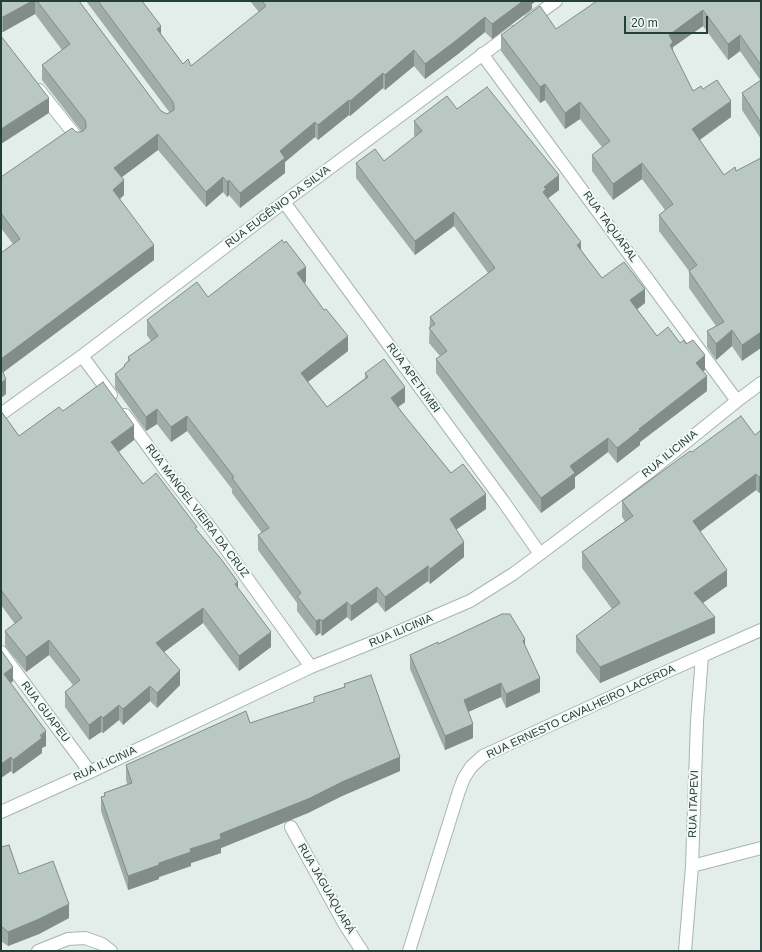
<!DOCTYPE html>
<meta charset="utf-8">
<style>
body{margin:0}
#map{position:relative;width:762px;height:952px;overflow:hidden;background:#e3ede9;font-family:Arial,sans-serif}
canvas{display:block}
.frame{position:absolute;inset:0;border:2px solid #233f37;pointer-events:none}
.scale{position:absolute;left:624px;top:16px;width:84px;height:18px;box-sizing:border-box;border:2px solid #233f37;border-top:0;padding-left:5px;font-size:12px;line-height:14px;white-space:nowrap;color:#233f37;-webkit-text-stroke:3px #f4f9f7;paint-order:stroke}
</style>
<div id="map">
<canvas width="762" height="952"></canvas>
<div class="frame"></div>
<div class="scale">20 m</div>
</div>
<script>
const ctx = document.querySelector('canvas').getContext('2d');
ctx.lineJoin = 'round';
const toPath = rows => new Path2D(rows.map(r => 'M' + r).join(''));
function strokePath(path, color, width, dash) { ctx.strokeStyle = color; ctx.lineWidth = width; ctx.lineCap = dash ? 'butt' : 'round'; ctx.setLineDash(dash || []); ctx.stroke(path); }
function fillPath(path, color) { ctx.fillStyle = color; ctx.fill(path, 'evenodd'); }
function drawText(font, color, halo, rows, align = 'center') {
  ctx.font = font + ' Arial,sans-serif'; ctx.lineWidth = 4; ctx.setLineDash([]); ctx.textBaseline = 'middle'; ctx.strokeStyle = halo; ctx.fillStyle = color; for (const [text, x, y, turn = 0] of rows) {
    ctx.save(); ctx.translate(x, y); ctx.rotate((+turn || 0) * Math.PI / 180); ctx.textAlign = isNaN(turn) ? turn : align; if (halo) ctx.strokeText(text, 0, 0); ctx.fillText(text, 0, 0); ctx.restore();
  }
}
const minor = toPath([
 [531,19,556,1],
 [482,54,737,401],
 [39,90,79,140],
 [284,202,503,501,540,554],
 [82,356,111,395],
 [1,414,82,356,284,202,513,32],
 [125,415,166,471,213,531,311,667],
 [1,652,90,772],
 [1,812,90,772,311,667,391,635,470,601,513,574,540,554,649,472,737,401,761,383],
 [291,827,345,925,362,951],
 [692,866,761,848],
 [38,951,68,939,85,938,102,944,111,951],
 [409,951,459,791,464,778,471,767,483,756,659,675,761,630],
 [685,951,692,866,697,721,702,656]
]);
const wall = toPath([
 [1,1,79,1,161,111,167,114,170,113,86,1,143,1,142,2,161,34,183,64,191,66,259,12,250,1,536,1,532,4,532,9,492,39,485,32,458,54,425,79,414,66,385,90,383,88,350,116,349,115,318,140,315,137,285,162,285,173,240,208,229,195,227,197,223,192,206,207,158,150,122,177,124,195,120,199,154,260,3,372,6,394,1,398,1,253,13,244,1,228,1,177,76,132,82,132,42,80,42,65,62,50,35,14,3,32,1,32],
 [761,1,761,139,742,110,742,93,761,81,740,51,728,60,703,26,673,47,673,52,693,91,703,89,731,117,700,140,724,175,736,171,761,158,742,361,732,346,716,360,707,347,707,331,716,326,689,288,689,271,659,231,659,215,665,210,642,179,613,200,592,171,592,155,602,147,580,119,565,129,545,100,540,103,501,51,501,35,556,29],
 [457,109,559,190,548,198,581,250,602,278,645,303,637,309,657,336,680,343,705,370,703,371,707,391,640,442,640,445,617,463,608,452,575,477,575,488,541,513,436,373,436,359,440,356,429,343,430,317,488,273,454,226,415,255,356,178,356,163,384,161,415,137,414,135,414,121],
 [306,282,304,283,348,351,308,382,327,407,365,378,365,373,405,402,398,407,404,415,451,473,486,509,456,529,464,557,430,584,428,581,385,612,377,602,351,621,347,617,322,636,320,633,316,636,297,611,297,603,258,550,258,535,262,533,232,493,232,489,187,431,171,442,157,424,146,431,115,388,115,374,124,367,124,365,128,361,128,357,151,341,147,335,147,320,208,297],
 [1,411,19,436,63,411,134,440,119,452,143,484,197,530,238,588,271,647,239,671,203,623,164,652,180,685,157,708,150,701,123,725,119,720,103,733,101,732,89,740,65,707,65,692,73,685,49,655,26,672,5,646,5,631,15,624,1,605],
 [761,430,761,491,759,493,756,490,700,531,727,586,703,603,715,633,600,683,576,652,576,636,612,609,582,568,582,552,625,521,622,517,622,501,692,452,755,435],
 [438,644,525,646,540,692,506,708,501,697,468,712,473,738,445,750,410,669,410,655],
 [1,650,13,681,10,684,46,746,42,748,42,753,13,774,11,771,1,778],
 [344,684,400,771,342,796,308,813,221,848,221,853,191,863,191,866,159,877,159,879,128,890,101,811,101,797,104,796,104,793,127,784,126,779,126,765,314,702,314,697,344,687],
 [1,847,19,874,69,918,39,934,8,946,1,941]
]);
const shadedWall = toPath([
 [32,1,35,1,35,14,3,32,3,17],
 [523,1,536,1,532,4,532,9,492,39,492,24],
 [703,10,703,26,673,47,673,58,670,61,669,35],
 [485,17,485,32,458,54,425,79,425,64],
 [161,26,161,41,157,29],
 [740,35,740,51,728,60,728,44],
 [414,50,414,66,385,90,385,75],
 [383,73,383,88,350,116,350,101],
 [545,84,545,100,540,103,540,87],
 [49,98,49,113,1,144,1,129],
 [349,100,349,115,318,140,318,125],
 [731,101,731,117,692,145,692,129],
 [580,102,580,119,565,129,565,113],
 [315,122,315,137,285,162,285,173,240,208,240,193,280,151],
 [158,134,158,150,114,183,114,168],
 [642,163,642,179,613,200,613,184],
 [559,175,559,190,546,200,543,192,544,187],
 [223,177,223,192,206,207,206,192],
 [124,180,124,195,113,205,113,190],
 [229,180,229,195,227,197,227,182],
 [454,212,454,226,415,255,415,241],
 [581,242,581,256,577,245],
 [154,245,154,260,1,374,1,359],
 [306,267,306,282,297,288,297,273],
 [645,289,645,303,630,315,630,300],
 [732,330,732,346,716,360,716,344],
 [761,332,761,348,742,361,742,345],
 [348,336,348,351,301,387,301,373],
 [705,355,705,370,696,377,696,363],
 [707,376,707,391,640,442,640,445,617,463,617,448,639,429],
 [6,379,6,394,1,398,1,383],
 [405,387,405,402,391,412,391,398],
 [157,409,157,424,146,431,146,417],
 [187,416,187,431,171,442,171,427],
 [134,425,134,440,111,457,111,442],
 [608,438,608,452,575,477,575,488,541,513,541,498,570,466],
 [756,474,756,490,693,537,693,521],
 [761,475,761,491,759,493,759,477],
 [486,494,486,509,450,534,450,519],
 [464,542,464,557,430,584,430,569],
 [428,566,428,581,385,612,385,597],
 [727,570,727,586,694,609,694,593],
 [238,582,238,597,235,584],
 [377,587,377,602,351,621,351,606],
 [347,602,347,617,322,636,322,621],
 [203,608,203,623,156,658,156,643],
 [715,617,715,633,600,683,600,667],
 [320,619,320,633,316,636,316,621],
 [271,632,271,647,239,671,239,656],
 [525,639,525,653,523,641],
 [49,640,49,655,26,672,26,657],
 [13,667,13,681,4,689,4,674],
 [180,670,180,685,157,708,157,693],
 [540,678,540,692,506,708,506,694],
 [501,683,501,697,464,714,464,700],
 [150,686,150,701,123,725,123,709],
 [119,705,119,720,103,733,103,718],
 [101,716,101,732,89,740,89,725],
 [473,724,473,738,445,750,445,736],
 [46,731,46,746,42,748,42,753,13,774,13,760],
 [11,757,11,771,1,778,1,764],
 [400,757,400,771,342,796,308,813,221,848,221,853,191,863,191,866,159,877,159,879,128,890,128,876,159,863,190,849,220,834],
 [69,904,69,918,39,934,8,946,8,932]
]);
const building = toPath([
 [1,1,32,1,3,17,1,17,1,1],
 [37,1,79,1,161,111,167,114,174,110,174,106,173,102,98,1,142,1,161,26,157,29,183,64,188,59,191,66,266,6,262,1,523,1,492,24,485,17,458,39,425,64,414,50,385,75,383,73,350,101,349,100,318,125,315,122,280,151,285,158,240,193,229,180,227,182,223,177,206,192,158,134,114,168,124,180,113,190,154,245,1,359,1,253,20,239,1,213,1,177,72,128,76,132,80,132,83,131,86,128,86,124,85,120,42,65,70,44,37,1],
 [597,1,761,1,761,65,740,35,728,44,703,10,669,35,673,42,670,45,693,91,701,86,703,89,717,80,731,101,692,129,724,175,735,167,736,171,761,158,761,332,742,345,732,330,716,344,707,331,724,322,689,271,697,265,659,215,673,204,642,163,613,184,592,155,610,141,580,102,565,113,545,84,540,87,501,35,540,6,556,29,597,1],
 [1,36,49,98,1,129,1,36],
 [761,80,761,123,742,93,761,80],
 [487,87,559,175,544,187,546,189,543,192,581,242,577,245,602,278,624,262,645,289,630,300,657,336,668,327,680,343,684,340,686,344,693,340,705,355,696,363,707,376,639,429,640,430,617,448,608,438,570,466,575,473,541,498,436,359,447,351,429,328,435,324,430,317,495,268,454,212,415,241,356,163,375,149,384,161,422,131,414,121,447,96,457,109,487,87],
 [282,240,284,243,286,241,306,267,297,273,324,310,326,309,348,336,301,373,327,407,368,377,365,373,384,359,405,387,391,398,404,415,451,473,463,464,486,494,450,519,464,542,430,569,428,566,385,597,377,587,351,606,347,602,322,621,320,619,316,621,297,596,301,593,258,535,269,528,232,478,234,477,187,416,171,427,157,409,146,417,115,374,125,366,124,365,130,360,128,357,158,336,147,320,197,282,208,297,282,240],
 [1,368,6,379,1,383,1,368],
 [103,382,134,425,111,442,143,484,156,473,197,527,195,528,221,559,238,582,235,584,271,632,239,656,203,608,156,643,180,670,157,693,150,686,123,709,119,705,103,718,101,716,89,725,65,692,80,680,49,640,26,657,5,631,22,618,1,590,1,411,19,436,59,407,63,411,103,382],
 [741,416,755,435,761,430,761,475,759,477,756,474,693,521,727,570,694,593,715,617,600,667,576,636,620,603,582,552,633,516,622,501,690,451,692,452,741,416],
 [502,614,510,614,525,639,523,641,540,678,506,694,501,683,464,700,473,724,445,736,410,655,438,642,438,644,502,614],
 [1,650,13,667,4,674,46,731,40,735,42,738,13,760,11,757,1,764,1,650],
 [371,675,400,757,342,782,308,799,220,834,221,839,190,849,191,852,159,863,159,865,128,876,101,797,105,796,104,793,132,783,126,765,246,711,250,723,314,702,314,697,345,687,344,684,371,675],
 [9,845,19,874,53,861,69,904,39,919,8,932,1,926,1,847,9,845]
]);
const streetNames = [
 ["RUA EUGÊNIO DA SILVA",278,207,-37],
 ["RUA TAQUARAL",610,227,54],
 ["RUA APETUMBI",413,378,54],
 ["RUA ILICINIA",670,454,-39],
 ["RUA MANOEL VIEIRA DA CRUZ",197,511,53],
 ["RUA ILICINIA",401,631,-23],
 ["RUA GUAPEU",45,712,53],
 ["RUA ERNESTO CAVALHEIRO LACERDA",581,712,-25],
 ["RUA ILICINIA",105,764,-25],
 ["RUA ITAPEVI",694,804,-88],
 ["RUA JAGUAQUARÁ",326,889,60]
];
strokePath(minor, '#a6b5b0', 14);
strokePath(minor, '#fff', 12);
fillPath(wall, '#9faca7');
fillPath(shadedWall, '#828c88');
fillPath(building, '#b9c8c2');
strokePath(building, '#828c88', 1);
drawText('11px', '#233f37', '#f4f9f7', streetNames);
</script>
